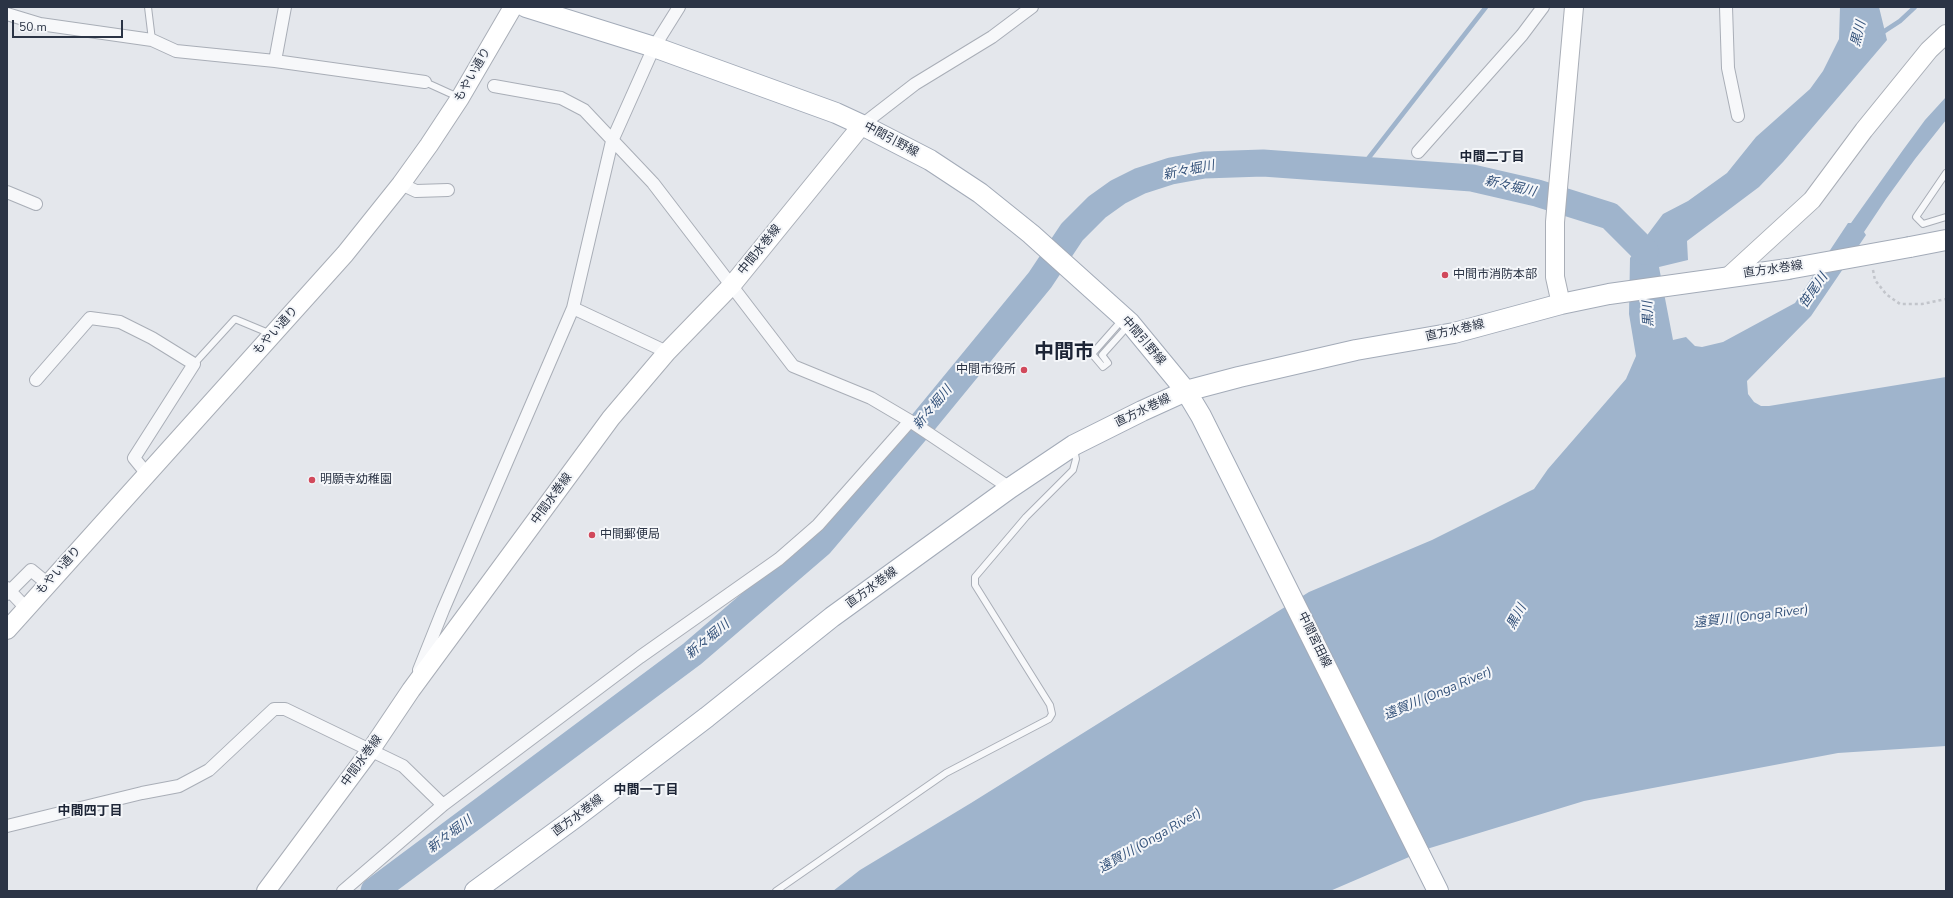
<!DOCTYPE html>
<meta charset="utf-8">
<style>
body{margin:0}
#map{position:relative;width:1953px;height:898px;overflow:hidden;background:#e4e7ec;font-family:"Nunito Sans",sans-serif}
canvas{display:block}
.frame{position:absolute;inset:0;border:8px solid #2b3445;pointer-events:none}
.scale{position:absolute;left:12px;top:20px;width:111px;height:18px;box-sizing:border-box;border:2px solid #2b3445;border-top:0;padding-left:5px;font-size:12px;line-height:14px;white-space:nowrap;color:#2b3445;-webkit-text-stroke:3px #f4f6f9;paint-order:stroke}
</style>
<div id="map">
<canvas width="1953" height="898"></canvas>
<div class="frame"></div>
<div class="scale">50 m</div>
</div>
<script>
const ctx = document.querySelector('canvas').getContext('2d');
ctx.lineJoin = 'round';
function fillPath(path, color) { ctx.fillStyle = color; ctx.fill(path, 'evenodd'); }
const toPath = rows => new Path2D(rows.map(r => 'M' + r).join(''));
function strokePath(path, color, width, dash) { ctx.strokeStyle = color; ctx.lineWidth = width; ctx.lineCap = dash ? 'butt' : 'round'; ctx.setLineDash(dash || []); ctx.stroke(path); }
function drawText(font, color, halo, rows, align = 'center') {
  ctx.font = font + ' "Nunito Sans","Noto Sans JP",sans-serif'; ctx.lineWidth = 4; ctx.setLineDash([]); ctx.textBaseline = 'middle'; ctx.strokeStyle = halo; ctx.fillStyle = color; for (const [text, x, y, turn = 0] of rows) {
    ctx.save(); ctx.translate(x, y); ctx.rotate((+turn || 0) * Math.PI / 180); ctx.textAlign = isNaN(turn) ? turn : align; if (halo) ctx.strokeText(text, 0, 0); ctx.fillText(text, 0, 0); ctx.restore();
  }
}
const water = toPath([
 [1840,7,1879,7,1887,40,1783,162,1759,187,1687,241,1688,260,1659,267,1673,340,1686,337,1695,346,1702,347,1723,342,1795,303,1848,223,1851,223,1903,150,1925,120,1946,97,1946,120,1915,159,1886,199,1864,232,1866,235,1811,316,1747,381,1748,394,1754,402,1761,406,1769,406,1946,377,1946,746,1838,753,1584,801,1430,848,1330,891,833,891,860,870,971,803,1309,592,1432,540,1534,489,1548,469,1626,379,1636,356,1629,314,1630,258,1663,214,1688,201,1727,173,1756,137,1810,89,1823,71,1839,39]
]);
const stream = toPath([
 [1880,34,1900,21,1915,7],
 [1363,170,1367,160,1486,7]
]);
const river = toPath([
 [374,891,692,654,820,544,926,419,1040,280,1072,232,1097,207,1118,192,1140,181,1171,171,1204,165,1263,163,1472,178,1537,193,1610,216,1645,251]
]);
const path = toPath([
 [1873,270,1875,280,1886,294,1900,304,1922,304,1946,299]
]);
const lane = toPath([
 [148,7,152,40],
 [425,82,458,97],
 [1946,173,1916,217,1923,224,1946,217],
 [1122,320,1092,354,1103,367,1108,363,1102,355,1128,326],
 [194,364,235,319,271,334],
 [776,891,946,773,1049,719,1052,714,1050,705,975,585,975,577,1026,517,1073,470,1076,459,1074,449]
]);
const street = toPath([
 [1726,7,1728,68,1738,116],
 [7,14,40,24,152,40,176,51,275,61,425,82],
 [275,61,285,7],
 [494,86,561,98,584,110,653,183,793,366,871,398,910,421,1010,488],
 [862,125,915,84,992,37,1032,7],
 [1418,152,1522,35,1543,7],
 [401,184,416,191,448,190],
 [7,192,36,204],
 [573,308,667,352],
 [36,380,90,318,120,322,152,338,194,364,134,458,147,474],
 [7,588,26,608],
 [7,594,31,570,48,584],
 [419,670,443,610,573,308,612,141,654,47,679,7],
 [7,826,142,793,179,786,209,770,274,709,285,709,403,766,443,805],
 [343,891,443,805,640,657,779,559,818,525,910,421]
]);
const secondary = toPath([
 [1728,277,1812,200,1864,130,1929,50,1946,34],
 [1561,304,1555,277,1555,222,1574,7],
 [7,630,345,254,401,184,429,145,460,98,513,7],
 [266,891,370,751,411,690,611,418,667,352,732,285,862,125]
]);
const primary = toPath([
 [526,7,654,47,836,113,862,125,930,160,980,193,1031,234,1130,323,1186,391,1201,416,1438,891],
 [1910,247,1946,240],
 [475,891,576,817,707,717,832,617,1010,488,1074,445,1142,411,1186,391,1239,377,1356,350,1454,333,1561,304,1609,294,1788,269]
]);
const primaryBridge = toPath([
 [1788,269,1910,247]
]);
const markers = [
 [1445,275,4,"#d1495b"],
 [1024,370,4,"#d1495b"],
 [312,480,4,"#d1495b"],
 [592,535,4,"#d1495b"]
];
const streetNames = [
 ["もやい通り",473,75,-60],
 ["中間引野線",891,140,28],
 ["中間水巻線",760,250,-51],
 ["直方水巻線",1773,270,-8],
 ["もやい通り",276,331,-48],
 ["直方水巻線",1455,331,-13],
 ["中間引野線",1143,341,49],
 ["直方水巻線",1143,411,-26],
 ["中間水巻線",552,499,-54],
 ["もやい通り",59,571,-48],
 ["直方水巻線",872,588,-36],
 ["中間宮田線",1314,640,64],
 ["中間水巻線",362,761,-54],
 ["直方水巻線",578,816,-37]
];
const poiNames = [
 ["中間市消防本部",1453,275],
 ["中間市役所",1016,370,"right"],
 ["明願寺幼稚園",320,480],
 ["中間郵便局",600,535]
];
const waterNames = [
 ["黒川",1859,34,-76],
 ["新々堀川",1189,171,-11],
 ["新々堀川",1510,187,13],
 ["笹尾川",1814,291,-55],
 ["黒川",1649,314,-93],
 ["新々堀川",933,408,-50],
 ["黒川",1517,617,-61],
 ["遠賀川 (Onga River)",1751,617,-7],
 ["新々堀川",708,640,-40],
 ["遠賀川 (Onga River)",1438,694,-23],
 ["新々堀川",450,835,-37],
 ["遠賀川 (Onga River)",1150,841,-30]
];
const neighbourhoodNames = [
 ["中間二丁目",1492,158],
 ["中間一丁目",646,791],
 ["中間四丁目",90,812]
];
const townNames = [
 ["中間市",1064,353]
];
fillPath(water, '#9fb4cc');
strokePath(stream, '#9fb4cc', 4.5);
strokePath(river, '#9fb4cc', 27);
strokePath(lane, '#a9aeb7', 8);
strokePath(street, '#a9aeb7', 14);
strokePath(secondary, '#a9aeb7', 20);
strokePath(primary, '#a3abb8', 22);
strokePath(path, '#c2c5cb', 2.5, [3, 3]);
strokePath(lane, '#f7f8fa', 6);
strokePath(street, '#f7f8fa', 12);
strokePath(secondary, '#fff', 18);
strokePath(primary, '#fff', 20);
strokePath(primaryBridge, '#a3abb8', 22, []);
strokePath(primaryBridge, '#fff', 20);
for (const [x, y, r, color] of markers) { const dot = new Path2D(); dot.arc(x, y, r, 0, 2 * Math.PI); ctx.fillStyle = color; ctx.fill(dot); strokePath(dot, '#f4f6f9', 1.5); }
drawText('12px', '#2b3445', '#f4f6f9', streetNames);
drawText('12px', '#2b3445', '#f4f6f9', poiNames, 'left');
drawText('italic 13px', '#34527a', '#f4f6f9', waterNames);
drawText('bold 13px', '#1d2536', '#f4f6f9', neighbourhoodNames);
drawText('bold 20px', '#1d2536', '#f4f6f9', townNames);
</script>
